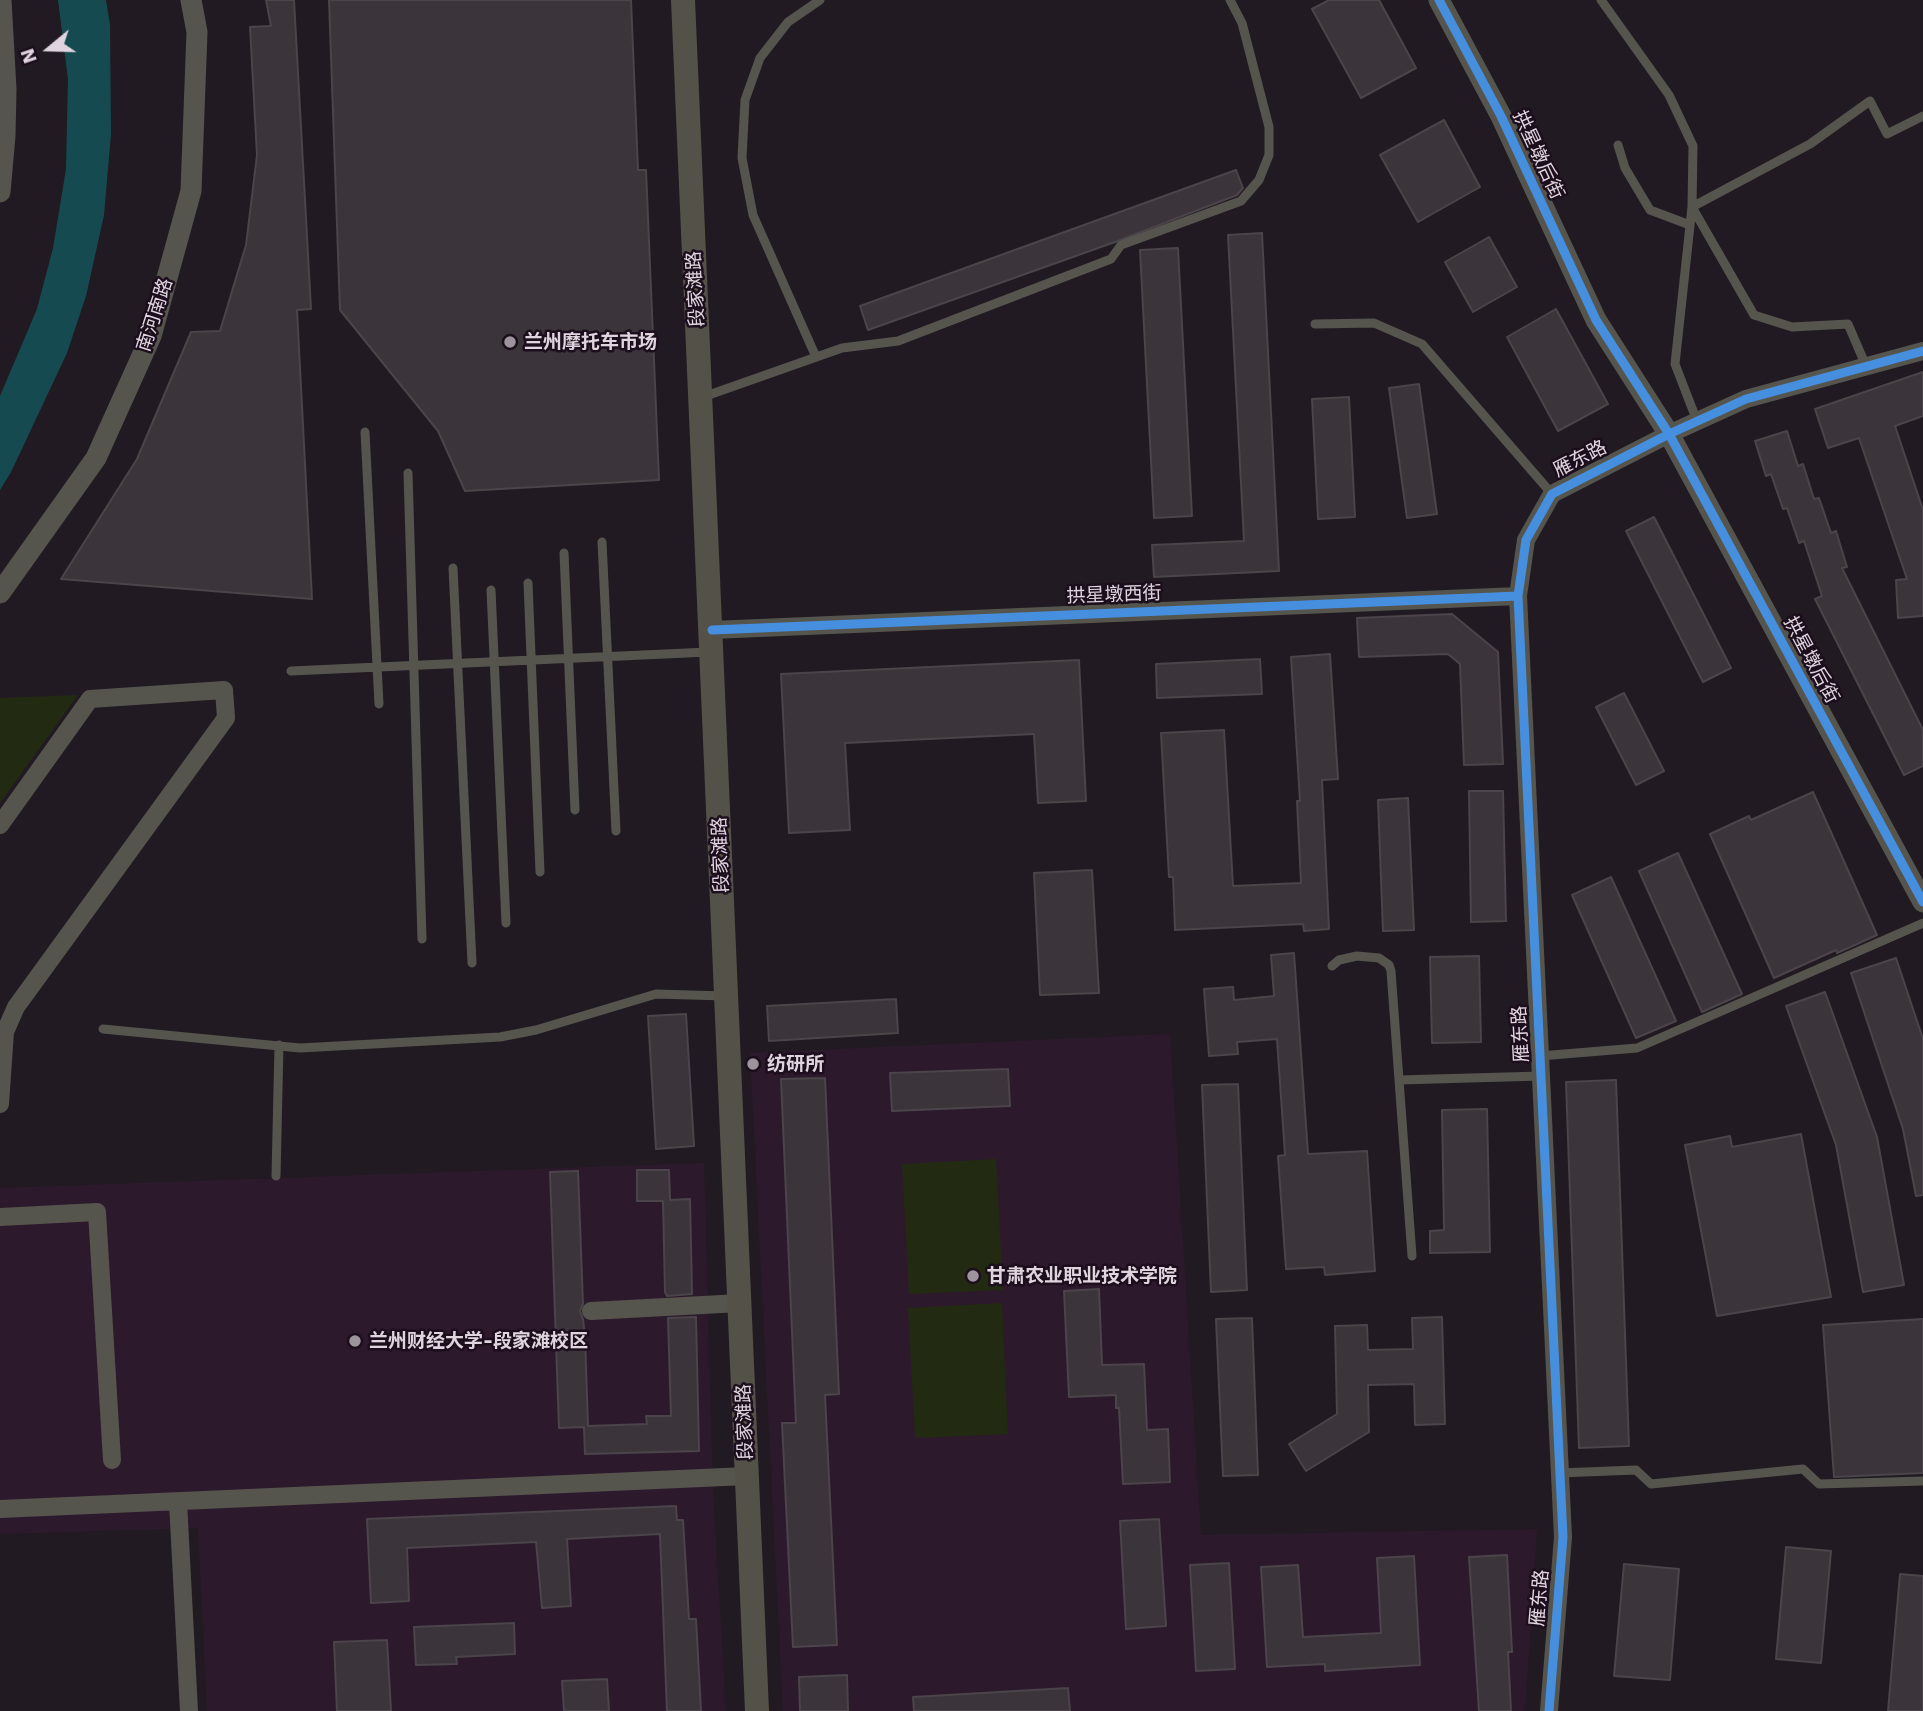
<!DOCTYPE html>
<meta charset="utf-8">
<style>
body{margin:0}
#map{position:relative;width:1923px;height:1711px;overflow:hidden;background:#221a22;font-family:"Work Sans",sans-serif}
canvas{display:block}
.north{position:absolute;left:14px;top:14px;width:70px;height:70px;-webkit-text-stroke:5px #1c0e1c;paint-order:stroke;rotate:251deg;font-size:19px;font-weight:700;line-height:28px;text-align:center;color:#e0d5df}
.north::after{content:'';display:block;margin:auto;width:24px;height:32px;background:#e0d5df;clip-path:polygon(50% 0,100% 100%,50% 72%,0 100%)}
</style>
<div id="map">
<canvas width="1923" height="1711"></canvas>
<div class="north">N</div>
</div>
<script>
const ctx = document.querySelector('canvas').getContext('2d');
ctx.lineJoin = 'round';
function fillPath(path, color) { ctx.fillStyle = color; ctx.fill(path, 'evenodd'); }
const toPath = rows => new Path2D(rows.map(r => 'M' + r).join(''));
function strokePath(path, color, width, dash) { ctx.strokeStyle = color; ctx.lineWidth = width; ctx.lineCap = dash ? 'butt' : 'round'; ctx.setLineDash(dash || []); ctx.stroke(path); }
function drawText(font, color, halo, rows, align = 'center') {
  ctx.font = font + ' "Work Sans","Noto Sans SC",sans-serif'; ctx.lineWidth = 5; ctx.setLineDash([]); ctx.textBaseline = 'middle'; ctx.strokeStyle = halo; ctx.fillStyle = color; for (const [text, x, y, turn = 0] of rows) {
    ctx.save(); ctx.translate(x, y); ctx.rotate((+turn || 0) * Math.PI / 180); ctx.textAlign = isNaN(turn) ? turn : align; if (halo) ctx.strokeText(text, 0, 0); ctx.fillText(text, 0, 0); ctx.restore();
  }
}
const built = toPath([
 [1170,1034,1201,1535,1537,1529,1525,1711,783,1711,750,1053],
 [704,1163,713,1494,726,1711,207,1711,198,1528,0,1534,0,1188]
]);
const green = toPath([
 [78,695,0,803,0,698],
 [996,1159,1003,1290,909,1294,902,1164],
 [1002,1303,1008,1434,915,1438,908,1308]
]);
const water = toPath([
 [58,0,106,0,110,25,111,134,104,215,86,296,67,353,11,472,0,490,0,396,37,309,53,248,66,169,68,79]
]);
const building = toPath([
 [266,0,294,0,311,309,297,310,312,599,61,579,137,459,191,332,220,331,246,245,257,155,250,27,271,26,266,0],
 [329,0,631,0,638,170,646,170,659,480,465,491,438,431,340,310,329,0],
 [1329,0,1379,0,1416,68,1361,98,1312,9,1329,0],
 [1444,120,1480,187,1418,222,1380,155,1444,120],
 [1236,170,1243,188,1237,195,1115,242,868,330,860,306,1236,170],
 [1262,233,1279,571,1154,577,1152,545,1244,541,1228,235,1262,233],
 [1489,237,1517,287,1473,312,1445,262,1489,237],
 [1178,248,1192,516,1154,518,1140,250,1178,248],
 [1556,309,1608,404,1558,431,1507,337,1556,309],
 [1923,372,1923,416,1895,426,1923,510,1923,616,1898,618,1896,580,1907,579,1859,438,1828,448,1815,409,1923,372],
 [1419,384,1437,514,1407,518,1389,388,1419,384],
 [1349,397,1355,517,1318,519,1312,399,1349,397],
 [1787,431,1798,466,1803,464,1814,499,1819,498,1831,533,1836,531,1847,567,1842,568,1923,730,1923,766,1904,775,1815,599,1822,596,1804,541,1799,543,1787,508,1783,509,1771,474,1766,476,1755,441,1787,431],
 [1654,517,1731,668,1703,682,1626,531,1654,517],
 [1452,614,1498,652,1503,764,1464,765,1460,664,1448,654,1359,657,1357,618,1452,614],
 [1330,654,1338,779,1322,780,1329,929,1304,931,1303,924,1175,930,1173,877,1169,877,1161,733,1224,730,1233,886,1301,883,1297,801,1300,801,1291,657,1330,654],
 [1260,659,1262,694,1157,698,1156,664,1260,659],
 [1079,660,1086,801,1038,803,1034,734,845,743,850,830,789,833,781,674,1079,660],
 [1624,693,1664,771,1636,785,1596,707,1624,693],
 [1469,791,1503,791,1506,921,1471,922,1469,791],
 [1813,792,1877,935,1837,953,1836,950,1774,978,1710,834,1749,816,1751,820,1813,792],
 [1408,798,1414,930,1383,931,1378,800,1408,798],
 [1678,853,1742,994,1702,1012,1639,871,1678,853],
 [1092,870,1099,993,1040,995,1034,873,1092,870],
 [1611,877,1676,1021,1636,1038,1572,895,1611,877],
 [1294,953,1308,1154,1367,1151,1375,1271,1325,1275,1324,1267,1286,1269,1278,1156,1285,1155,1277,1039,1237,1042,1238,1054,1209,1056,1204,989,1233,987,1234,1000,1274,996,1271,955,1294,953],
 [1479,956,1481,1042,1432,1043,1430,957,1479,956],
 [1896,958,1923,1039,1923,1195,1916,1196,1903,1129,1851,973,1896,958],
 [1825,992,1877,1137,1904,1285,1863,1292,1836,1145,1786,1006,1825,992],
 [896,999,898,1033,769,1041,767,1006,896,999],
 [686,1014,694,1146,656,1149,648,1016,686,1014],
 [1008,1069,1010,1106,892,1111,890,1073,1008,1069],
 [825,1078,839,1394,825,1395,837,1645,793,1647,782,1423,796,1423,781,1079,825,1078],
 [1616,1080,1629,1446,1579,1448,1566,1082,1616,1080],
 [1238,1084,1247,1290,1211,1292,1202,1085,1238,1084],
 [1487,1109,1490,1252,1430,1253,1430,1231,1444,1230,1442,1110,1487,1109],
 [1801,1134,1831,1297,1717,1316,1685,1145,1730,1136,1732,1147,1801,1134],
 [637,1170,669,1170,670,1200,690,1199,692,1294,667,1296,665,1292,663,1201,637,1201,637,1170],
 [578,1171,583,1304,580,1311,583,1319,585,1337,588,1426,647,1424,646,1416,671,1416,668,1318,696,1317,699,1451,585,1454,584,1427,559,1428,550,1172,578,1171],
 [1099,1289,1102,1365,1144,1364,1147,1430,1168,1429,1170,1482,1123,1484,1119,1408,1116,1408,1116,1395,1069,1397,1064,1291,1099,1289],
 [1442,1317,1445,1424,1415,1425,1414,1384,1368,1385,1369,1432,1306,1471,1289,1444,1337,1414,1335,1326,1367,1325,1368,1350,1413,1349,1412,1318,1442,1317],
 [1252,1318,1258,1475,1223,1476,1216,1319,1252,1318],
 [1923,1319,1923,1473,1834,1477,1823,1325,1923,1319],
 [676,1506,677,1520,683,1520,689,1619,696,1619,701,1711,667,1711,660,1534,567,1539,571,1606,542,1608,536,1542,407,1548,409,1601,371,1603,367,1519,676,1506],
 [1159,1519,1166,1626,1126,1629,1120,1521,1159,1519],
 [1786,1547,1831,1551,1821,1663,1776,1659,1786,1547],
 [1507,1555,1512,1652,1508,1652,1511,1711,1479,1711,1469,1557,1507,1555],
 [1414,1556,1420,1665,1325,1671,1325,1664,1267,1667,1261,1567,1298,1565,1303,1637,1381,1633,1377,1558,1414,1556],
 [1229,1563,1235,1669,1196,1671,1190,1565,1229,1563],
 [1624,1564,1679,1569,1670,1680,1614,1676,1624,1564],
 [1900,1574,1923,1576,1923,1711,1888,1711,1900,1574],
 [514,1623,515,1654,456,1657,457,1664,416,1665,414,1627,514,1623],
 [387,1640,391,1711,337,1711,334,1642,387,1640],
 [847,1675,848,1711,800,1711,799,1677,847,1675],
 [607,1679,609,1711,564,1711,562,1681,607,1679],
 [1068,1688,1070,1711,914,1711,913,1697,1068,1688]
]);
const service = toPath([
 [1601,0,1669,95,1693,146,1692,207,1754,315,1792,327,1848,324,1866,366],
 [1618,145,1625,168,1650,210,1690,225],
 [1315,324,1374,323,1422,344,1552,494],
 [816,357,753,215,742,158,745,100,760,58,788,22,820,0],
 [703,397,842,348,898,341,1111,259,1121,245,1241,201,1259,180,1269,155,1269,127,1242,23,1230,0],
 [1697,421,1675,364,1692,207,1810,144,1870,101,1887,134,1923,116],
 [365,432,379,704],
 [408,473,422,939],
 [602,542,616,831],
 [564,553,575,810],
 [453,568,472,963],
 [528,583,540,872],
 [491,590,506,923],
 [291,671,709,652],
 [1332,966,1339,960,1357,956,1379,958,1389,965,1391,971,1399,1080],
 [103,1029,300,1048,500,1037,536,1030,656,994,725,996],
 [1540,1056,1637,1048,1923,923],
 [276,1176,279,1045],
 [1412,1256,1399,1080,1541,1076],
 [1559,1473,1636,1470,1651,1484,1803,1469,1819,1484,1923,1481]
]);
const minor = toPath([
 [712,630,1518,596],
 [0,825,90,699,224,690,226,718,16,1007,5,1032,0,1104],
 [0,1217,97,1212,112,1460],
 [591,1311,740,1303],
 [178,1502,189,1711],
 [0,1509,747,1476],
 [1549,1711,1563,1537,1518,596,1526,540,1552,494,1669,434,1746,399,1923,351]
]);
const tertiary = toPath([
 [1439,0,1501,116,1596,320,1669,434,1923,902],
 [0,192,5,136,6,89,1,0],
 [0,593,96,458,151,336,191,191,197,32,191,0]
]);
const secondary = toPath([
 [683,0,757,1711]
]);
const cycleway = toPath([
 [1439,0,1501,116,1596,320,1669,434,1923,902],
 [712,630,1518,596],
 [1549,1711,1563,1537,1518,596,1526,540,1552,494,1669,434,1746,399,1923,351]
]);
const markers = [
 [510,342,7,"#9e949d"],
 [753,1064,7,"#9e949d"],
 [973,1276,7,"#9e949d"],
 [355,1341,7,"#9e949d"]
];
const streetNames = [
 ["拱星墩后街",1538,155,65],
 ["段家滩路",696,289,-93],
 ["南河南路",155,315,-72],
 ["雁东路",1580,459,-27],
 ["拱星墩西街",1114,595,-2],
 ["拱星墩后街",1811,660,62],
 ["段家滩路",721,855,-92],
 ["雁东路",1521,1034,-93],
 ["段家滩路",745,1422,-92],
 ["雁东路",1540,1598,-85]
];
const poiNames = [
 ["兰州摩托车市场",524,342],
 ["纺研所",767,1064],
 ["甘肃农业职业技术学院",987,1276],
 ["兰州财经大学-段家滩校区",369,1341]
];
fillPath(built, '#2c1a2c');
fillPath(green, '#232a12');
fillPath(water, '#154b50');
fillPath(building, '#3b343b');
strokePath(building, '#4b444a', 2);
strokePath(service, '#55554d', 9);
strokePath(minor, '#55554d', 18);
strokePath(tertiary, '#55554d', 21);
strokePath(secondary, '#545248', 24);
strokePath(cycleway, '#468fdf', 9);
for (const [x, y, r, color] of markers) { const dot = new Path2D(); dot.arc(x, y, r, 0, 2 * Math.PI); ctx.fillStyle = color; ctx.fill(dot); strokePath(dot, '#1c0e1c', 2.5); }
drawText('19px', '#e0d5df', '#1c0e1c', streetNames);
drawText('bold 19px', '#e0d5df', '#1c0e1c', poiNames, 'left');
</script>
